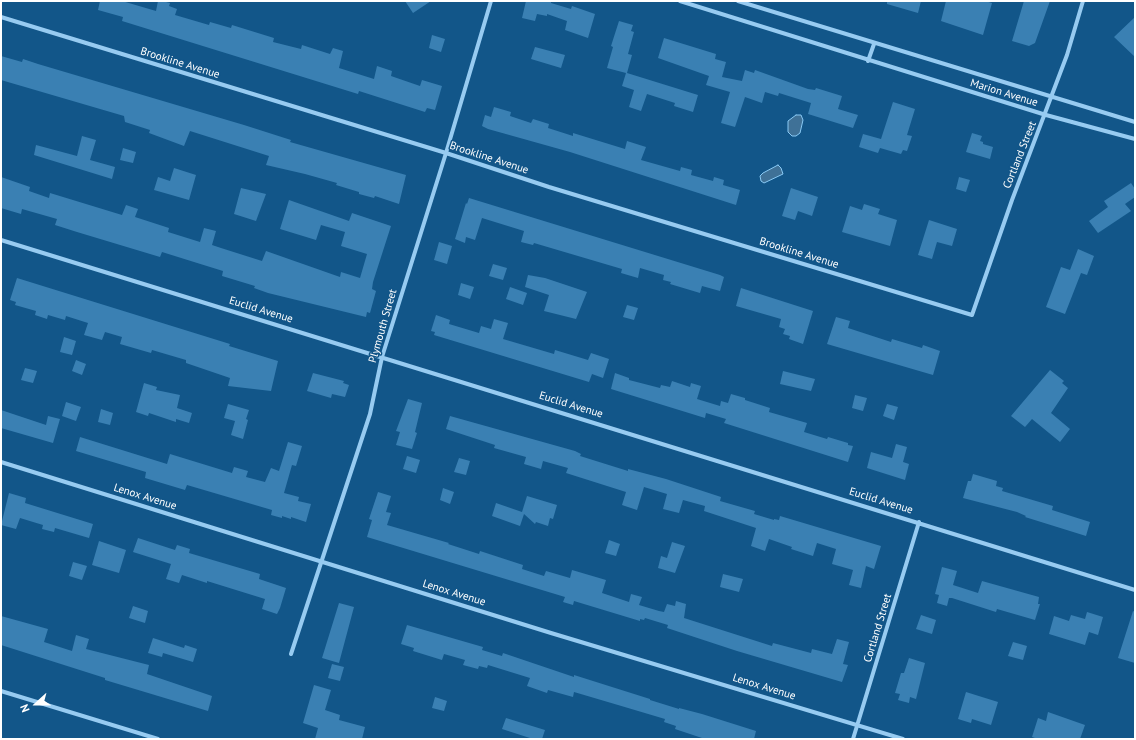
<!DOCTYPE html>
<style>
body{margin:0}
#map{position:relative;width:1136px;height:740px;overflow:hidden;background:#125689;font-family:"PT Sans",sans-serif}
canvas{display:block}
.frame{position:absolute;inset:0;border:2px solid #fff;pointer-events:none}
.north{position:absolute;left:16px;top:684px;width:40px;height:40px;-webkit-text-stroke:3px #125689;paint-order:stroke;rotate:249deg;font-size:11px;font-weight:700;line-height:16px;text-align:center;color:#fff}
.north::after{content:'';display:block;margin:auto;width:14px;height:18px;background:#fff;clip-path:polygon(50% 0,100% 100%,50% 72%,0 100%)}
</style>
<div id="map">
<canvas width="1136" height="740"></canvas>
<div class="frame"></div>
<div class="north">N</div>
</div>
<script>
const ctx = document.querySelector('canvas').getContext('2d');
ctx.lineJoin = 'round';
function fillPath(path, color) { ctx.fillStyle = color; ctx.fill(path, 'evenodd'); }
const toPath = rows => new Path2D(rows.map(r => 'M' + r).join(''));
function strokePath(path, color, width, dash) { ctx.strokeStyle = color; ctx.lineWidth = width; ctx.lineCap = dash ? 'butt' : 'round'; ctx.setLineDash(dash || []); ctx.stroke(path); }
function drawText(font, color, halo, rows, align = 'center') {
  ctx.font = font + ' "PT Sans",sans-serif'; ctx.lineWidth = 3; ctx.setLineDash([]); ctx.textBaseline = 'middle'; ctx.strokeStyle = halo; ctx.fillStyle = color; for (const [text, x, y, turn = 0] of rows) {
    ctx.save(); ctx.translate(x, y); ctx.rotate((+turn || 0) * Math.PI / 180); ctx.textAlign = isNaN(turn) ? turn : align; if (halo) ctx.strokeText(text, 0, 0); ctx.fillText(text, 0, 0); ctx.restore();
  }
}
const water = toPath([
 [796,115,801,115,803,120,800,133,796,136,792,136,788,132,788,121,796,115],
 [778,165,781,168,783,174,764,183,761,181,760,176,763,173,778,165]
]);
const building = toPath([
 [100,1,122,1,156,11,158,1,162,1,170,3,169,6,177,9,175,15,209,25,210,22,231,28,232,25,274,38,273,42,301,49,302,45,330,54,333,48,343,51,339,68,374,79,377,66,392,71,391,76,420,86,422,80,442,86,435,110,427,108,425,112,359,91,358,94,122,21,123,17,98,10],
 [405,1,431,1,413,13],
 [526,1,551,1,551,3,571,9,572,6,595,14,588,38,565,30,567,21,547,14,547,16,537,14,535,21,522,18],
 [887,1,921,1,918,13,887,4],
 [946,1,985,1,992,3,983,35,941,21],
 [1024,1,1050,1,1035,43,1029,46,1012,41],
 [1135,17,1135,57,1114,37],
 [619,21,633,25,631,31,634,32,628,54,632,55,627,73,698,95,693,112,674,106,675,103,647,94,641,111,629,107,634,90,622,86,626,73,607,68,613,47,611,46],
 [432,35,445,39,441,52,429,48],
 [664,38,716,54,715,59,726,62,722,77,742,81,745,70,754,73,755,70,808,89,815,90,816,88,842,96,838,109,858,115,853,128,808,114,811,103,779,93,778,96,765,92,762,103,745,97,735,127,721,123,730,92,706,85,709,76,658,58],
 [535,47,565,55,561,68,531,59],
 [1,56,22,62,23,59,38,64,244,125,291,140,290,142,406,175,399,204,375,196,374,198,359,194,359,192,336,185,337,183,305,174,266,165,269,156,190,131,184,146,149,133,150,130,125,122,124,116,1,80],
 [893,102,915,109,907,135,912,136,907,151,903,150,901,154,880,148,878,153,859,147,863,134,881,139],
 [494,107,511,112,510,116,531,123,533,119,549,124,548,128,573,136,573,133,625,149,627,141,646,147,641,160,680,171,681,167,692,170,691,175,713,181,714,177,724,180,723,185,740,190,736,205,570,152,488,129,482,126,485,115,491,117],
 [972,133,982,136,980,141,983,142,983,144,993,147,990,159,966,152],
 [82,136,96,140,90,160,115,167,112,179,34,155,36,145,77,156],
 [123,148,136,152,133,163,120,160],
 [174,168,196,175,189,200,154,190,158,177,170,181],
 [1,177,30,187,29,191,49,198,50,193,122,215,126,205,138,209,135,217,169,228,168,232,200,242,204,228,216,231,212,245,221,248,262,261,266,251,340,277,341,272,360,278,367,254,341,246,345,232,321,225,316,240,280,229,289,200,349,221,352,213,391,226,373,282,372,289,376,291,370,313,367,312,366,317,268,293,254,288,255,286,222,276,223,271,194,262,162,252,160,257,77,232,55,225,57,219,22,209,21,214,1,208],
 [959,177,970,180,966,192,956,189],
 [1131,183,1135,189,1135,197,1125,204,1131,211,1098,233,1089,221,1108,207,1104,201],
 [241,188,266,194,256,221,234,214],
 [791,188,818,197,812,216,798,211,795,220,782,216],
 [469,198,720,275,724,277,720,291,702,286,700,293,670,284,671,282,663,280,664,275,640,268,638,278,621,273,622,269,534,243,533,245,521,242,524,231,482,218,475,240,466,237,465,243,455,239,466,203,467,204],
 [864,204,880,209,878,214,897,220,890,246,842,232,850,206,862,210],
 [929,220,957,229,952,246,937,242,932,259,918,255],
 [439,242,452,246,447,264,434,260],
 [1078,249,1094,256,1087,275,1081,273,1065,314,1046,307,1061,267,1070,270],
 [493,264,507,268,503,280,489,276],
 [528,275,545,278,587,292,576,319,544,311,549,295,525,287],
 [17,278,230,344,229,346,278,361,271,391,228,386,230,378,186,363,186,360,152,350,151,353,120,344,122,337,105,332,102,340,84,335,88,323,66,316,65,320,48,315,47,319,35,315,36,311,15,305,16,302,10,300],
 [461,283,474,287,470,299,458,295],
 [510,287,527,293,523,305,506,299],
 [741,288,813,311,803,344,789,339,790,336,783,334,785,329,779,327,781,319,736,306],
 [627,305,638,308,634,320,623,317],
 [436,315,450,320,449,324,479,333,481,326,491,329,494,319,508,323,503,339,554,354,555,350,588,360,591,353,609,359,603,378,592,374,589,382,434,335,435,332,431,331],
 [836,317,850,321,848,328,891,342,892,339,922,348,923,345,940,351,933,375,827,344],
 [64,337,76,341,72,355,60,352],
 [76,360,86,364,82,375,72,371],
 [25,368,37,371,33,383,21,380],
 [1050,370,1064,381,1062,383,1068,388,1051,413,1070,429,1060,442,1032,419,1025,427,1011,416],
 [783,371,815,379,811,391,780,384],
 [313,373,344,381,343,383,349,385,345,397,332,394,331,398,307,391],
 [615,373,629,378,629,380,660,388,661,385,670,387,672,381,690,387,691,383,701,386,697,399,720,406,721,401,728,403,731,394,745,398,745,400,770,408,769,412,807,423,804,432,827,439,828,437,848,443,848,445,853,446,848,462,724,423,726,419,706,413,705,418,611,389],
 [144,383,157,387,156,390,180,395,177,408,192,413,189,423,176,419,176,422,149,413,148,416,136,412],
 [855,395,867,398,863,411,852,408],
 [408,399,422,403,415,432,417,433,412,449,396,445,400,432,396,431],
 [66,402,81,407,76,421,62,416],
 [228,404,249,410,246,419,248,420,243,439,231,435,235,421,224,418],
 [887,404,898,407,894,420,883,416],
 [101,409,113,413,110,425,98,422],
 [1,410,46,425,48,416,60,419,53,443,1,428],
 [450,416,575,451,581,454,580,456,628,471,628,469,666,479,721,497,720,501,755,511,754,514,774,520,774,519,779,520,780,516,881,546,874,569,866,566,861,588,849,585,853,570,832,564,836,549,817,543,813,556,791,549,792,547,769,539,765,551,751,546,756,528,704,511,705,506,683,500,679,513,663,509,667,494,644,487,637,510,622,505,626,492,566,473,568,468,543,461,541,469,524,464,526,457,494,448,495,445,446,429],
 [80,437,167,464,170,454,232,473,234,467,248,471,246,477,265,482,271,468,279,471,288,442,302,446,296,466,292,465,284,493,299,497,298,501,311,504,306,522,291,517,291,519,282,516,282,518,271,515,272,510,187,485,185,490,145,478,146,472,76,451],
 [896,444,907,447,903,462,909,464,905,480,867,468,871,452,892,458],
 [407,456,420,460,416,473,403,469],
 [459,458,470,461,466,475,454,472],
 [973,474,997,481,996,486,1003,488,1002,491,1053,506,1052,510,1090,522,1086,536,1025,517,1026,516,1017,512,963,498,968,481,971,481],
 [443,488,454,492,450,504,440,500],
 [378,492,391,496,386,512,391,513,387,525,449,543,448,544,479,554,480,551,523,565,522,569,544,576,546,571,570,578,572,570,606,580,602,593,629,602,631,594,642,597,639,605,659,611,664,612,667,604,675,606,676,601,686,604,684,618,772,646,773,643,811,653,812,649,832,654,837,639,849,642,843,664,848,665,842,682,737,651,667,628,668,625,645,618,644,620,640,619,640,621,574,601,573,605,563,602,565,597,367,537,372,520,369,519],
 [9,493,26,498,25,503,93,524,89,538,55,528,54,532,42,529,43,525,20,518,16,529,1,525],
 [527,496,557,505,553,519,550,518,548,526,536,522,535,524,524,514,520,526,492,516,496,503,522,512],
 [138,538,175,550,177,545,190,549,189,553,260,574,259,579,286,588,280,608,277,614,262,609,265,599,207,581,207,583,182,575,179,583,166,579,171,564,133,552],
 [609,540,620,544,616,556,605,553],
 [99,541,126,550,119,573,92,565],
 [672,542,685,546,675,573,658,568,661,556,667,558],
 [73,562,87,566,82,580,69,576],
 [942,567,957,571,953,585,978,593,982,581,1039,597,1038,604,1040,604,1035,620,997,609,996,612,952,598,949,598,947,606,937,603,939,595,935,594],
 [723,574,743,579,739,592,720,587],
 [339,603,354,607,339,663,322,658],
 [133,606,148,611,145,623,129,618],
 [1133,611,1135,612,1135,663,1118,658],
 [1087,612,1103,617,1098,635,1089,632,1085,645,1049,634,1054,616,1069,621,1071,615,1085,619],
 [921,615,936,620,932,634,916,629],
 [1,616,48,629,44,642,72,651,76,635,89,639,86,649,149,665,147,674,212,696,208,711,105,680,105,678,1,645],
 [407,625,483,647,482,650,502,656,503,653,574,677,574,675,650,699,650,700,679,709,679,708,702,714,756,731,754,739,705,739,675,729,676,726,664,722,665,719,618,705,574,692,573,697,548,690,547,693,527,686,530,678,488,665,487,668,479,666,478,669,463,665,465,660,444,654,442,660,413,651,414,648,401,644],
 [153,638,184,648,185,645,197,649,193,662,163,653,162,657,148,653],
 [1013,642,1027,646,1023,660,1008,656],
 [909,658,925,663,916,699,910,697,909,703,898,700,900,694,895,693,901,673,904,673],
 [332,664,344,667,340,681,328,678],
 [314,685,331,690,325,710,340,715,339,720,365,727,362,739,315,739,318,728,303,723],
 [966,692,998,702,991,725,972,719,971,723,958,719],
 [435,697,447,701,444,711,432,708],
 [1048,712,1085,725,1080,739,1038,739,1032,737,1038,718,1046,721],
 [506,718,545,730,542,739,533,739,502,729]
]);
const street = toPath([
 [680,1,1046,115,1135,139],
 [738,1,1135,122],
 [1,17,446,153,549,187,972,315,1012,200,1067,55,1083,1],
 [868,61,874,44],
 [1,240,1135,590],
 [1,462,551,633,903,739],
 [291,654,370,414,382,357,446,153,491,1],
 [1,691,158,739],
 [853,739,919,522]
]);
const streetNames = [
 ["Brookline Avenue",180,63,17],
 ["Marion Avenue",1004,93,17],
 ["Cortland Street",1020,155,-68],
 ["Brookline Avenue",489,158,18],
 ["Brookline Avenue",799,253,17],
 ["Euclid Avenue",261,310,17],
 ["Plymouth Street",383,326,-74],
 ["Euclid Avenue",571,405,17],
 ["Lenox Avenue",145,497,17],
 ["Euclid Avenue",881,501,17],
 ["Lenox Avenue",454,593,17],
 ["Cortland Street",878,628,-73],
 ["Lenox Avenue",764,687,17]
];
fillPath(water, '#3f7197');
strokePath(water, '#89c9f4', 1);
fillPath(building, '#3a80b3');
strokePath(street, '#97cbf1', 4);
drawText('11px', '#fff', '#125689', streetNames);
</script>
